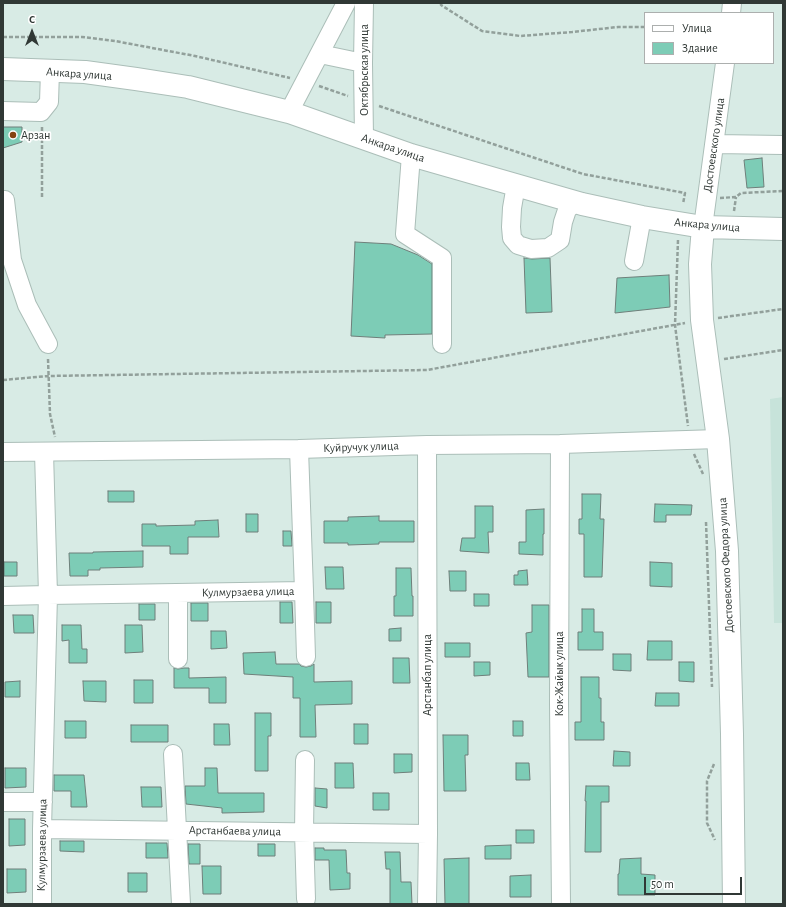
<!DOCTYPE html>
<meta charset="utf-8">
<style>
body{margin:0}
#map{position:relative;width:786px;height:907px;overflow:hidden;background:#d8ebe5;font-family:"Alegreya Sans",sans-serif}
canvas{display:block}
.frame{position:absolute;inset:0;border:4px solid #303835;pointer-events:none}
.legend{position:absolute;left:644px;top:12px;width:130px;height:52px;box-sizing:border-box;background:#fff;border:1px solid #acafae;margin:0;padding:5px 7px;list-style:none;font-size:12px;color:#303835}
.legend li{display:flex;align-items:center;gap:8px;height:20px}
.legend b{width:20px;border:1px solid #acafae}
.north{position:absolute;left:12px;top:12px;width:40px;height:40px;-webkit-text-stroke:3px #fff;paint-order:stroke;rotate:0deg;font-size:11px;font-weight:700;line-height:16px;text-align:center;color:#303835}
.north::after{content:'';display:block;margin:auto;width:14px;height:18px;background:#303835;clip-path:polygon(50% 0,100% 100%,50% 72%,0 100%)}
.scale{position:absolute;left:644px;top:877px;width:98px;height:18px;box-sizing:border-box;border:2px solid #303835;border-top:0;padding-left:5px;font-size:12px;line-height:14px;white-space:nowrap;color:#303835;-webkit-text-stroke:3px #fff;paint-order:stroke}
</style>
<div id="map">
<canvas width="786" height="907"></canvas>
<div class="frame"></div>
<ul class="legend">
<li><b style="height:5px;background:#fff"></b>Улица</li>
<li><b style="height:11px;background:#7dccb6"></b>Здание</li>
</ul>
<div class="north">С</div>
<div class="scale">50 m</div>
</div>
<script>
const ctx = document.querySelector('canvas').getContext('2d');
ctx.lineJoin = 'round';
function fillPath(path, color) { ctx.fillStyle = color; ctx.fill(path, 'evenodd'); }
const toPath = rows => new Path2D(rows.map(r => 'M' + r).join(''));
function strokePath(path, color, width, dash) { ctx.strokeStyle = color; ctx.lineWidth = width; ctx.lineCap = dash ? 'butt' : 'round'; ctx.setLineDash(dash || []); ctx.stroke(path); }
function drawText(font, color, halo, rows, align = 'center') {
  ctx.font = font + ' "Alegreya Sans",sans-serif'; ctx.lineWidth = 3.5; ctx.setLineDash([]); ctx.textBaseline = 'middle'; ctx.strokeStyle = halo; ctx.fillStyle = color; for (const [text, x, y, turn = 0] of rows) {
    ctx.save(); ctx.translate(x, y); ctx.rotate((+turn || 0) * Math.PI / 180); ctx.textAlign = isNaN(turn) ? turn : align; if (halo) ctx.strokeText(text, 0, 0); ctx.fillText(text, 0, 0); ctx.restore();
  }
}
const built = toPath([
 [783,397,783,623,774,623,770,399]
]);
const building = toPath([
 [3,127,22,127,22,142,3,148,3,127],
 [762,158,764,187,747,188,744,160,762,158],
 [355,242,391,244,418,255,432,264,432,334,385,335,385,338,351,336,355,242],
 [524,258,532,259,550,258,552,312,526,313,524,258],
 [669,275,670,307,615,313,617,278,669,275],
 [108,491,134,491,134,502,108,502,108,491],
 [582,494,601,494,600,519,604,519,602,577,584,577,584,534,579,534,579,519,582,519,582,494],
 [655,504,692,505,691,515,666,515,666,522,654,522,655,504],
 [475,506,493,506,493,532,488,532,489,553,460,551,462,538,475,538,475,506],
 [544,509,544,534,543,534,543,555,519,554,519,542,526,542,526,510,544,509],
 [246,514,258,514,258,532,246,532,246,514],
 [379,516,379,521,414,521,414,542,379,542,379,544,348,545,348,543,324,543,324,521,348,521,348,517,379,516],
 [218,520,219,537,188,537,188,554,170,554,170,546,142,546,142,524,156,524,156,526,195,525,195,521,218,520],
 [283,531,291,531,292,546,283,546,283,531],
 [143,551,143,567,100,568,100,570,88,570,88,576,70,576,69,553,93,553,93,552,143,551],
 [4,562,17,562,17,576,4,576,4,562],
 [650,562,672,563,672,587,650,586,650,562],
 [325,567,343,567,344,589,326,589,325,567],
 [396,568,411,568,412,596,413,596,413,616,394,616,394,596,396,596,396,568],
 [527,570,528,585,514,585,514,575,518,575,518,571,527,570],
 [449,571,466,571,466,591,450,591,449,571],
 [474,594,489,594,489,606,474,606,474,594],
 [280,602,292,602,293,623,280,623,280,602],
 [316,602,331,602,331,623,316,623,316,602],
 [191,603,208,603,208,621,191,621,191,603],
 [139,604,155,604,155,620,139,620,139,604],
 [532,605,549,605,549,677,528,677,526,633,532,632,532,605],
 [582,609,594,609,594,632,603,632,603,650,578,650,578,632,582,632,582,609],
 [13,615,33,615,34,633,14,633,13,615],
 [62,625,81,625,82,649,87,649,87,663,69,663,69,640,62,641,62,625],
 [125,625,142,625,143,652,125,653,125,625],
 [401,628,401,641,389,641,389,629,401,628],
 [211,631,226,631,227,648,211,649,211,631],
 [648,641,672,641,672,660,647,660,648,641],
 [445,643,470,643,470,657,445,657,445,643],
 [275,652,276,664,299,664,301,666,306,667,311,666,314,664,314,682,352,681,352,704,315,705,316,737,300,737,300,698,293,698,293,677,244,674,243,653,275,652],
 [613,654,631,654,631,671,613,670,613,654],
 [393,658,409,658,410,683,393,683,393,658],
 [474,662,490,662,490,675,474,676,474,662],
 [679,662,694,662,694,682,679,681,679,662],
 [174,668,178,669,184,668,189,668,189,678,226,677,226,703,209,703,209,688,174,688,174,668],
 [581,677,599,677,599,698,601,698,601,722,604,722,604,740,575,740,575,722,581,722,581,677],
 [134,680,153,680,153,703,134,703,134,680],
 [20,681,20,697,5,697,5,682,20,681],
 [83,681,106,681,106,702,84,701,83,681],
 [656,693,679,693,679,706,655,706,656,693],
 [255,713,271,713,271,736,268,736,268,771,255,771,255,713],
 [65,721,86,721,86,738,65,738,65,721],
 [513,721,523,721,523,736,513,736,513,721],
 [214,724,229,724,230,745,214,745,214,724],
 [354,724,368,724,368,744,354,744,354,724],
 [131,725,168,725,168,742,131,742,131,725],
 [443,735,468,735,468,755,465,755,466,791,444,791,443,735],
 [614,751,630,752,630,766,613,766,614,751],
 [394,754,412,754,412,772,394,773,394,754],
 [335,763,353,763,354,788,335,788,335,763],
 [516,763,529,763,530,780,516,780,516,763],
 [5,768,26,768,26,787,5,788,5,768],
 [205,768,217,768,218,793,264,793,264,812,222,813,222,808,186,804,185,786,205,786,205,768],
 [54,775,84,775,87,807,71,807,71,791,54,791,54,775],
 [586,786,609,786,609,802,601,802,601,852,585,852,586,801,585,801,586,786],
 [141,787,161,787,162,807,142,807,141,787],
 [315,788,327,789,327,808,315,806,315,788],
 [373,793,389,793,389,810,373,810,373,793],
 [9,819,25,819,25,845,9,846,9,819],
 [516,830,534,830,534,843,516,843,516,830],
 [60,841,84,841,84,852,60,851,60,841],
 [146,843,167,843,168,858,146,858,146,843],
 [188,844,200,844,200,864,189,864,188,844],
 [258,844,275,844,275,856,258,856,258,844],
 [511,845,511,859,485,859,485,846,511,845],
 [315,848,324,848,324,850,346,850,347,873,350,873,350,889,330,890,329,860,315,860,315,848],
 [385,852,400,852,401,882,411,882,412,904,390,904,390,869,386,869,385,852],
 [469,858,469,904,445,904,444,859,469,858],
 [641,858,641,874,655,875,655,895,618,895,618,874,619,874,620,859,641,858],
 [202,866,221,866,221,894,203,894,202,866],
 [7,869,26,869,26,892,7,893,7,869],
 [128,873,147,873,147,892,128,892,128,873],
 [531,875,531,897,510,897,510,876,531,875]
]);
const path = toPath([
 [441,3,441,5,482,31,520,36,572,32,618,27,645,27],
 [3,37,82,37,115,41,195,56,290,78],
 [319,86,348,96],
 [379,106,583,174,685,193,683,204],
 [42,127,42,198],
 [720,198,736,197,741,193,783,191],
 [734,211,736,197],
 [678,240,675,325,688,426],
 [718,318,783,309],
 [48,359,50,414,55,437],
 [724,359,783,350],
 [3,380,48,376,427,370,685,323],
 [694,454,703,474],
 [706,522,712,687],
 [714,764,707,781,707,823,715,840]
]);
const minor = toPath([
 [731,13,732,3],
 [320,54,363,63],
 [3,111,41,112,49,102,50,71],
 [289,112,346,3],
 [364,138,363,63,364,3],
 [715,144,783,145],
 [411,155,405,234,442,258,442,344],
 [516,185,512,208,511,227,512,238,518,245,531,249,548,248,560,240,563,222,567,210,575,202],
 [5,200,12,260,27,305,48,344],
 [703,227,725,63],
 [634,261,642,217],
 [560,444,559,703,561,904],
 [427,445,428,834,427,904],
 [3,452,299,449,427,445,560,444,718,439],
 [304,591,306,657],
 [178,593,178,659],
 [3,596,48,595,304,591,299,449],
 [173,754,181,904],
 [305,760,304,832,306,899],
 [3,802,43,802],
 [42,829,428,834],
 [42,904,42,829,48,595,44,452]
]);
const major = toPath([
 [3,69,85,72,136,79,188,87,289,112,411,155,582,204,642,217,703,227,783,229],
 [703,227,700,264,702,320,718,439,727,551,732,734,734,904]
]);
const markers = [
 [13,135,4,"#854311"]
];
const streetNames = [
 ["Октябрьская улица",364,70,-90],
 ["Анкара улица",79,74,4],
 ["Достоевского улица",714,145,-82],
 ["Анкара улица",393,148,19],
 ["Анкара улица",707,225,5],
 ["Куйручук улица",361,447,-2],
 ["Достоевского Федора улица",726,565,-93],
 ["Кулмурзаева улица",248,592,-1],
 ["Кок-Жайык улица",559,674,-90],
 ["Арстанбап улица",427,675,-90],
 ["Арстанбаева улица",235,831,1],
 ["Кулмурзаева улица",42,845,-89]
];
const poiNames = [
 ["Арзан",21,135]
];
fillPath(built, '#c7e3da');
fillPath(building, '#7dccb6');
strokePath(building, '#6e7f7a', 1);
strokePath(minor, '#abbeb8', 20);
strokePath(major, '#abbeb8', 24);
strokePath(path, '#92a09b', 2.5, [4, 2]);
strokePath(minor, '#fff', 18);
strokePath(major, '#fff', 22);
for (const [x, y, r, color] of markers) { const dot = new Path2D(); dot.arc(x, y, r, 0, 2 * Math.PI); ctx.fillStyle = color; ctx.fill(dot); strokePath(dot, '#fff', 1.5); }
drawText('12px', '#303835', '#fff', streetNames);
drawText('12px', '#303835', '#fff', poiNames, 'left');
</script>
